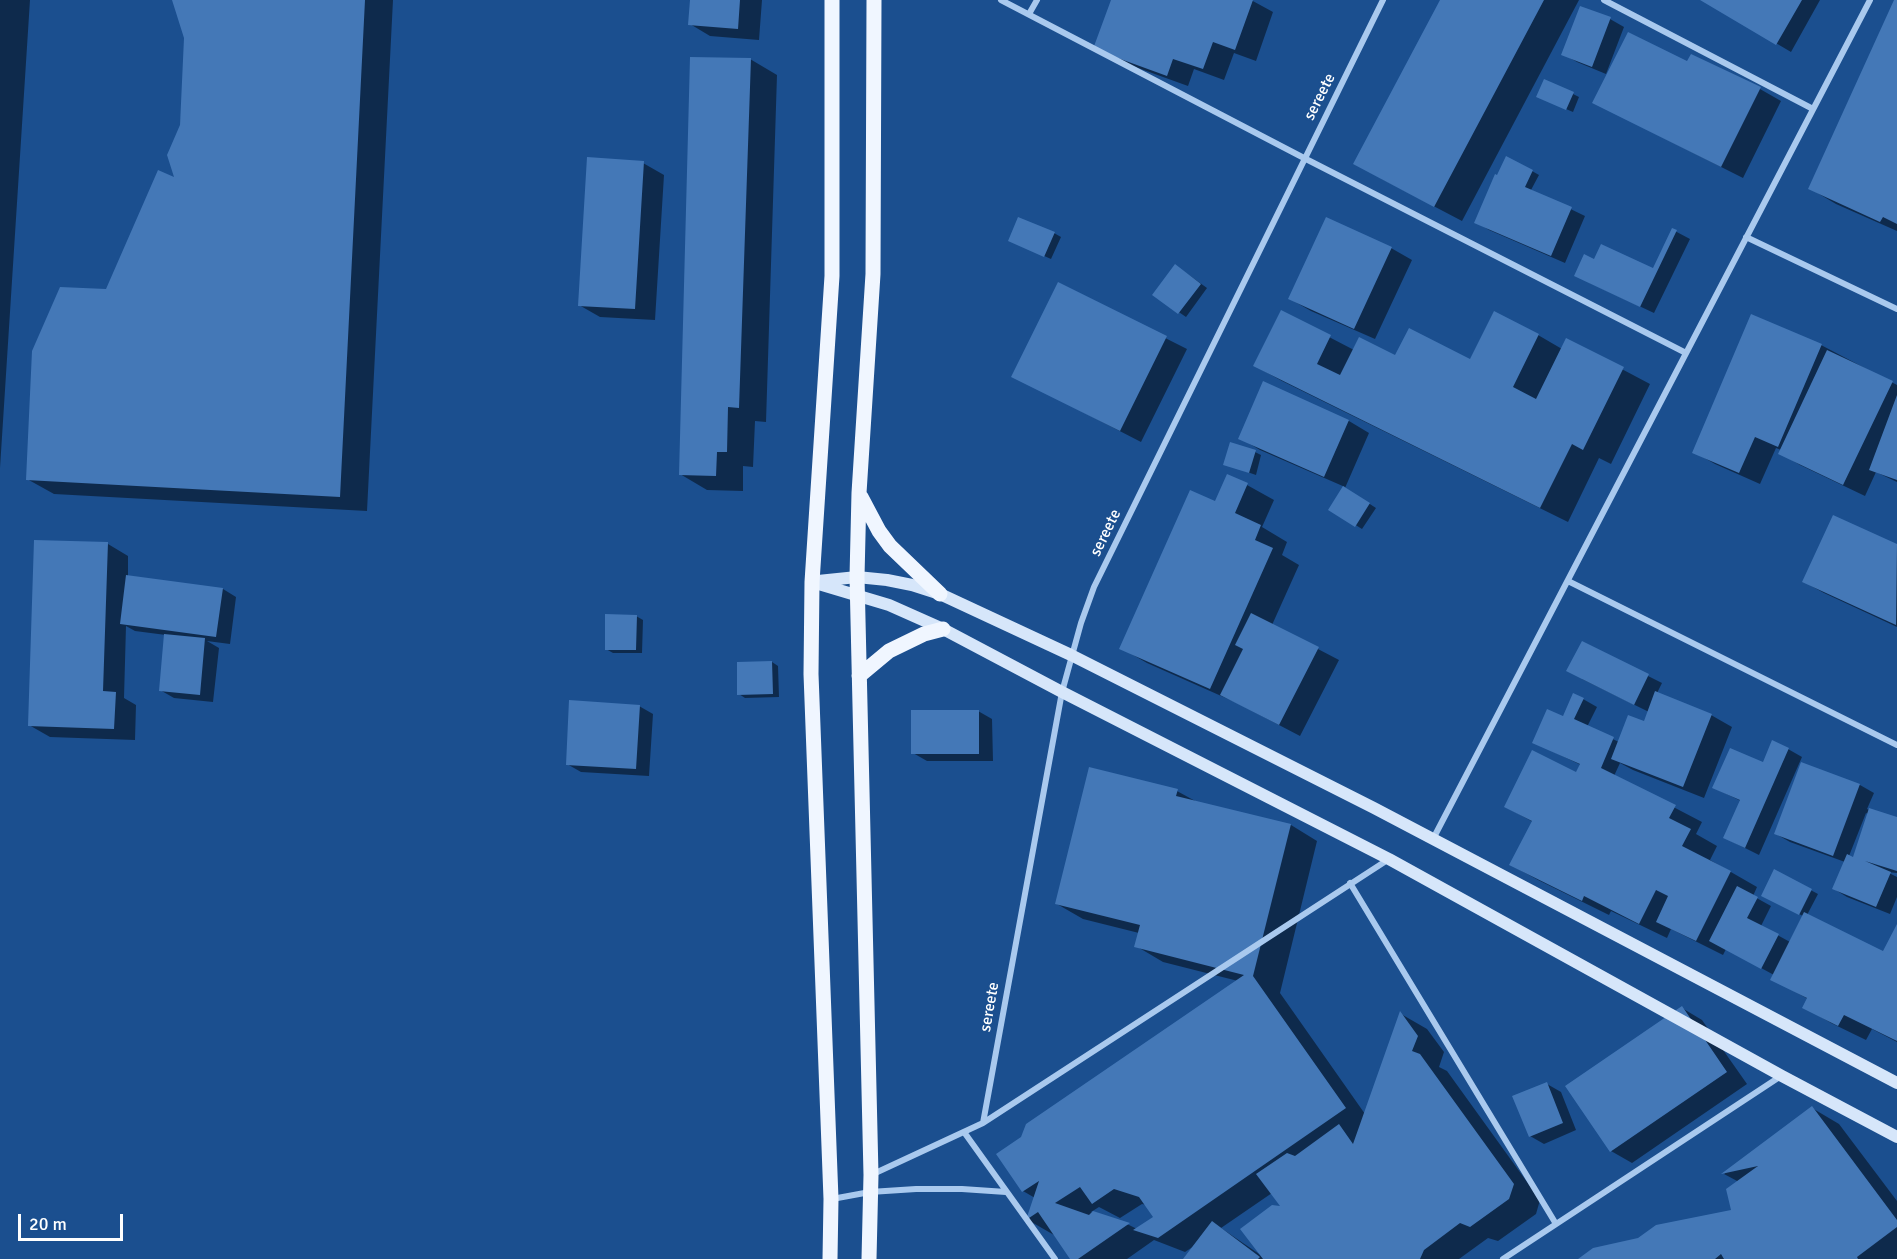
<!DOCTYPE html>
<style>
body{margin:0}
#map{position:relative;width:1897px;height:1259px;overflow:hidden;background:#1b4f8f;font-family:Signika,sans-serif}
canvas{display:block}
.scale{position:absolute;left:18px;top:1214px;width:105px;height:27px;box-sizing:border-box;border:3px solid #fff;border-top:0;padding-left:8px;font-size:18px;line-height:21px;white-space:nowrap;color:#fff;-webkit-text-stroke:4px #1b4f8f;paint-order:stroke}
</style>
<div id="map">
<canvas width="1897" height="1259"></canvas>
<div class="scale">20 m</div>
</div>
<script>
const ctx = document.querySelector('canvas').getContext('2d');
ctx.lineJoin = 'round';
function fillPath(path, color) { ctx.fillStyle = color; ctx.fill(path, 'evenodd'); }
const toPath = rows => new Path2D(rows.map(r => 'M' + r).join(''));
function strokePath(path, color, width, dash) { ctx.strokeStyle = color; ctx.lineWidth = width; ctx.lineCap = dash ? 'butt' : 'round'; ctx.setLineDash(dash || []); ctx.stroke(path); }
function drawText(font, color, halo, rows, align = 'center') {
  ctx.font = font + ' Signika,sans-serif'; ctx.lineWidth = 4.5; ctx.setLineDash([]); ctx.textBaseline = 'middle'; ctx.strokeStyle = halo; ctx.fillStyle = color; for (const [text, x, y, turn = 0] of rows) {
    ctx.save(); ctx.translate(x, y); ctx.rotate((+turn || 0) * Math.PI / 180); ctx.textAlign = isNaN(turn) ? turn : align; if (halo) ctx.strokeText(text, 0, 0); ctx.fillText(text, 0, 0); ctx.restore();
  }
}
const shadow = toPath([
 [0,0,30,0,0,468],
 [174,0,393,0,367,511,54,494,27,479,107,291,177,180,186,38],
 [691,0,762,0,759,40,710,36,690,24],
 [1113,0,1251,0,1273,12,1256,61,1234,53,1224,80,1194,69,1188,86,1116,60],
 [1442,0,1579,0,1462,221,1382,179],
 [1703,0,1820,0,1791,52],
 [1896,0,1897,0,1897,231,1836,204,1809,188],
 [1610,19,1624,27,1606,74,1577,62,1563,54],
 [750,59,777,75,766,422,755,421,753,467,743,466,743,491,707,490,680,474],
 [1688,63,1760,89,1781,101,1743,178,1594,103],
 [1573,94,1579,97,1573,112,1545,100],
 [643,163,664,175,655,320,600,317,579,305],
 [1532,171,1539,175,1531,190,1585,216,1565,263,1489,230,1476,222],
 [1673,230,1690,239,1654,313,1590,283,1595,261,1654,270],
 [1054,233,1061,237,1051,259,1017,244],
 [1391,248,1412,260,1375,339,1311,311,1290,299],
 [1182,270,1207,288,1186,317,1154,295],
 [1058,284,1187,349,1141,442,1013,376],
 [1281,312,1354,350,1396,357,1471,361,1538,335,1562,349,1567,340,1650,384,1611,464,1599,458,1568,522,1282,381,1255,366],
 [1821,345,1897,385,1897,482,1876,472,1865,496,1800,465,1780,453,1781,450,1776,448,1760,484,1715,464,1694,452],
 [1264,383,1349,421,1369,433,1345,488,1376,508,1362,529,1330,509,1345,487,1260,450,1240,438],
 [1255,452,1261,455,1256,475,1224,464],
 [1247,485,1274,500,1262,527,1287,542,1282,555,1299,565,1272,625,1339,660,1300,736,1237,703,1147,663,1121,648,1216,503],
 [1833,517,1897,546,1897,627,1824,593,1804,582],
 [108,544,128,556,128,576,223,589,236,597,230,644,207,641,219,648,213,702,174,698,160,690,166,635,135,631,126,626,124,698,136,705,135,740,50,737,29,725],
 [636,616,643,620,642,653,613,653,606,649],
 [1582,643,1662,683,1657,693,1711,715,1732,727,1704,798,1633,770,1620,763,1614,776,1702,822,1696,834,1717,846,1710,860,1757,887,1753,896,1771,906,1761,926,1790,942,1803,916,1769,899,1775,871,1818,894,1807,915,1884,953,1897,927,1897,1042,1872,1029,1866,1040,1831,1023,1804,1007,1808,999,1772,979,1774,975,1726,949,1723,955,1671,929,1667,938,1611,911,1609,915,1538,880,1511,865,1533,822,1506,807,1577,774,1581,765,1533,742,1583,699,1597,707,1587,727,1619,742,1645,723,1649,712,1582,679],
 [772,662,778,666,779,697,745,698,739,694],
 [639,706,653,714,649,776,581,772,567,764],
 [978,711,992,719,993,761,927,761,913,753],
 [1788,749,1802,757,1759,855,1725,838,1741,801,1714,788,1763,764],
 [1802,764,1860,785,1874,793,1867,809,1897,819,1897,873,1887,872,1897,877,1897,897,1890,914,1847,897,1834,889,1845,862,1790,842,1776,834],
 [1866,813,1868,814,1854,859,1849,856],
 [1177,791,1197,802,1291,825,1317,841,1280,993,1365,1114,1401,1014,1427,1029,1444,1052,1439,1067,1447,1071,1540,1200,1536,1214,1498,1241,1488,1238,1459,1259,1185,1259,1194,1246,1185,1252,1154,1240,1127,1259,1072,1259,1054,1235,1028,1220,1035,1198,1023,1191,998,1155,1238,981,1163,962,1136,946,1139,933,1083,919,1057,904],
 [1272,1193,1283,1208,1262,1256,1221,1228],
 [1142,1204,1147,1205,1155,1217,1137,1229,1129,1225,1091,1212,1099,1207,1120,1218],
 [1682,1008,1702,1020,1747,1084,1632,1163,1611,1151],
 [1547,1084,1561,1092,1576,1130,1544,1144,1530,1136],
 [1812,1108,1839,1124,1897,1201,1897,1259,1580,1259,1733,1211,1739,1182,1724,1174]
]);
const building = toPath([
 [172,0,365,0,340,497,26,480,32,351,60,287,106,289,158,170,174,177,167,155,180,125,184,38],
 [690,0,740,0,738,29,688,25],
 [1111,0,1253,0,1235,50,1213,42,1203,69,1173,59,1167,76,1093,49],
 [1440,0,1544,0,1434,207,1353,164],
 [1700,0,1802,0,1776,45],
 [1894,0,1897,0,1897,224,1883,217,1880,222,1808,189],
 [1580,6,1611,17,1592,67,1561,55],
 [1628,32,1687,61,1691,54,1761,87,1721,167,1592,103],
 [690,57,751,58,739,408,728,407,727,452,717,452,716,476,679,475],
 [1544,79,1574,92,1566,110,1536,97],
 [1506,156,1533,170,1525,187,1572,207,1551,256,1474,223,1495,174,1497,175],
 [587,157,644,161,635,309,578,306],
 [1018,217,1055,232,1044,257,1008,241],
 [1326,217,1392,247,1354,329,1288,299],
 [1672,228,1677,230,1640,307,1574,276,1584,254,1594,259,1601,244,1653,268],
 [1175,264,1201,284,1178,314,1152,295],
 [1058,282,1167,336,1120,431,1011,377],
 [1281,310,1331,335,1317,364,1340,375,1359,337,1395,355,1409,328,1470,359,1494,311,1539,334,1513,387,1536,399,1566,338,1624,367,1583,450,1572,444,1540,508,1253,366],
 [1751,314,1822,344,1778,447,1755,437,1739,473,1692,453],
 [1827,350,1893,381,1843,485,1778,454],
 [1263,381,1349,420,1324,477,1238,439],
 [1897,395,1897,480,1869,470],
 [1230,442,1256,450,1249,473,1223,465],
 [1227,474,1248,483,1235,513,1261,525,1255,540,1273,548,1210,689,1119,649,1190,490,1215,501],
 [1343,486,1370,503,1355,527,1328,510],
 [1833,515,1897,544,1896,625,1802,582],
 [34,540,108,542,103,691,116,692,114,729,28,726],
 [126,575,223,588,216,637,120,624],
 [1251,613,1319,647,1279,725,1220,695,1243,649,1235,645],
 [605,614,637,615,636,650,605,650],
 [164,634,205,638,200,695,159,691],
 [1582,641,1649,674,1634,705,1566,671],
 [772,661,773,694,737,695,737,662],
 [1655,691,1712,714,1683,787,1611,759,1628,715,1644,721],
 [1573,693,1584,698,1574,719,1614,737,1601,768,1676,805,1669,818,1691,829,1682,846,1731,871,1696,941,1656,922,1668,896,1656,890,1639,924,1584,896,1582,901,1509,865,1532,821,1504,807,1532,750,1576,772,1580,764,1532,743,1547,709,1563,716],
 [569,700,640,705,636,769,566,765],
 [911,710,979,710,979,754,911,754],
 [1772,740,1789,748,1745,848,1723,838,1740,800,1712,788,1730,748,1763,762],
 [1801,762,1860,784,1833,856,1774,834],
 [1089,767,1178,789,1176,796,1291,824,1253,976,1346,1108,1158,1238,1133,1230,1153,1217,1139,1197,1114,1189,1092,1204,1080,1187,1055,1203,1089,1215,1093,1211,1130,1223,1078,1259,1070,1259,1038,1212,1026,1220,1039,1181,1022,1192,996,1154,1021,1137,1026,1124,1244,975,1134,947,1140,925,1055,904],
 [1869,808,1897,817,1897,871,1865,861,1891,872,1876,907,1832,889,1847,854,1853,857],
 [1774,869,1812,889,1799,915,1761,896],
 [1737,886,1758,897,1747,918,1779,934,1761,969,1709,941],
 [1804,912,1883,951,1897,924,1897,1041,1844,1015,1838,1026,1802,1008,1807,998,1770,980],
 [1682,1006,1727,1072,1610,1152,1565,1086],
 [1400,1011,1418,1036,1412,1051,1420,1054,1514,1184,1509,1199,1470,1227,1460,1223,1424,1250,1420,1259,1263,1259,1240,1229,1272,1205,1280,1206,1256,1174,1287,1153,1295,1156,1339,1124,1353,1144],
 [1547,1082,1563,1123,1529,1137,1512,1096],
 [1812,1106,1897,1220,1897,1227,1857,1257,1858,1259,1724,1259,1721,1254,1715,1259,1578,1259,1593,1248,1638,1238,1656,1225,1731,1210,1726,1189,1758,1166,1721,1174],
 [1212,1221,1260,1257,1258,1259,1183,1259]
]);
const street = toPath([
 [1001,0,1304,158,1686,353],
 [1604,0,1813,109],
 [1029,14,1037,0],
 [1746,237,1897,309],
 [1568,581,1897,745],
 [1433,839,1870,0],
 [1350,883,1556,1224],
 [983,1123,1062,692,1081,623,1094,587,1383,0],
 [964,1132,1055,1259],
 [871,1175,983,1123,1389,859],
 [832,1199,870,1192,916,1189,962,1189,1006,1192],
 [1503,1259,1781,1076]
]);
const secondary = toPath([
 [818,581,857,577,887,580,912,585,940,594,1071,655,1374,808,1897,1083],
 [812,582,889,605,943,629,1062,692,1389,859,1782,1076,1897,1137]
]);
const primary = toPath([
 [861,497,879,531,890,546,940,594],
 [859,676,889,651,924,634,943,629],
 [830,1259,831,1199,811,674,812,582,832,276,832,0],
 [869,1259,871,1175,857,577,859,493,873,274,874,0]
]);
const streetNames = [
 ["sereete",1320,97,-63],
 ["sereete",1106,533,-64],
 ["sereete",990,1007,-80]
];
fillPath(shadow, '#0007');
fillPath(building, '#4478b7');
strokePath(street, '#a9c9ee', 6);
strokePath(secondary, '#d6e6fa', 12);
strokePath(primary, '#f0f6ff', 15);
drawText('16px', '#fff', '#1b4f8f', streetNames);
</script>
